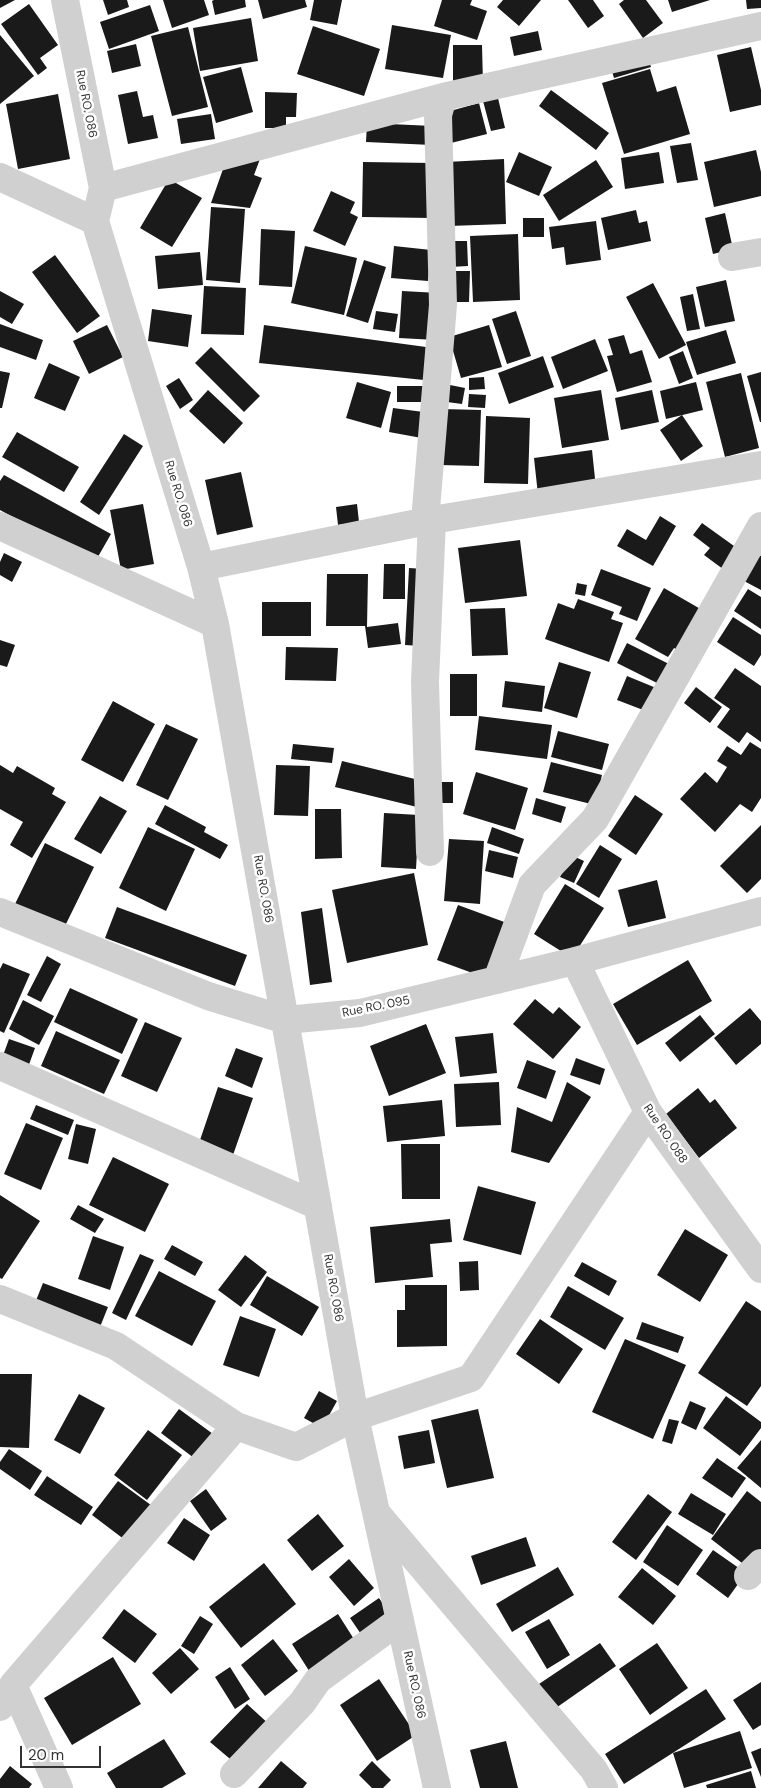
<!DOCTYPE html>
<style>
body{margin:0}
#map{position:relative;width:761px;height:1788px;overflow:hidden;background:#fff;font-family:"DM Sans",sans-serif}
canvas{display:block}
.scale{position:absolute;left:20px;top:1746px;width:81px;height:22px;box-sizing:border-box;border:2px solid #333;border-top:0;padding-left:6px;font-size:15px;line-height:18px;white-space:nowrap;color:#333;-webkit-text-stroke:4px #fff;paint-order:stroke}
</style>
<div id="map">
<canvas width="761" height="1788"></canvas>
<div class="scale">20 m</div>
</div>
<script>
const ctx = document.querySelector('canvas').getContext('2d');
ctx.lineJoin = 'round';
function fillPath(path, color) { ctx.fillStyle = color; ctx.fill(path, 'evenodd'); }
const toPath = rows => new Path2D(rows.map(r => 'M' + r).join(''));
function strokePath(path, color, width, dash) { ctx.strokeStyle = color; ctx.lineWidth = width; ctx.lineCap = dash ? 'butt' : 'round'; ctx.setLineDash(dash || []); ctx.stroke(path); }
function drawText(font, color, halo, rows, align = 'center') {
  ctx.font = font + ' "DM Sans",sans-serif'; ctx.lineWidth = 5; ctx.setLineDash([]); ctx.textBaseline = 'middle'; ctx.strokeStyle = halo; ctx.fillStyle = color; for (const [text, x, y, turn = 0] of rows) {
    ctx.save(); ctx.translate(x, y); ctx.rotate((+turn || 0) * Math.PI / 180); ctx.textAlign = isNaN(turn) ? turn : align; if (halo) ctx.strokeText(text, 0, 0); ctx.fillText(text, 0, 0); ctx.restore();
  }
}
const building = toPath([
 [0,0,15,0,0,8],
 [103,0,127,0,129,7,108,15],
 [163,0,204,0,209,15,172,28],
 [214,0,245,0,246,7,215,15,212,1],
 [258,0,305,0,307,7,263,19],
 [314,0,342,0,337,25,310,20],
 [442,0,472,0,470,5,487,11,477,40,434,26],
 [503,0,541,0,519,26,497,7],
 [568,0,593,0,604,16,588,28],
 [624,0,646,0,663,23,643,38,619,4],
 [668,0,710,0,672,12],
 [746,0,761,0,761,8,747,9],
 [29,4,58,45,40,58,47,68,38,75,1,24],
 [150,5,159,31,109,49,100,22],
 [251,18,258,61,200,71,193,28],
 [392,25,451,35,443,78,385,69],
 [313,26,380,49,364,96,297,74],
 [188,27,208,107,172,116,151,36],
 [538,31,542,50,514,56,510,37],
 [0,35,34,76,0,104],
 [136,44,141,66,112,73,107,51],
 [453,45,482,45,483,84,453,84],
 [751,47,761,90,761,105,730,112,717,55],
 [648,57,651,67,614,78,611,68],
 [241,67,253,112,216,123,203,77],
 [650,69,657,92,676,86,690,134,624,154,602,83],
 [551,90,609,133,596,150,539,106],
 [137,91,143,117,153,115,158,138,128,144,118,95],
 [265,92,297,93,296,117,286,117,286,128,265,128],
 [58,94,70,159,18,169,6,104],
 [498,98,505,128,491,131,483,101],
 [479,103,487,134,451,143,443,113],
 [211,114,215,139,181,144,177,119],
 [367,123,433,126,432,145,366,142],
 [691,143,698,180,677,183,670,146],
 [756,150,761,172,761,196,714,207,704,162],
 [519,152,552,167,539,196,506,182],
 [659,152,664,183,625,189,621,158],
 [228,155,260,159,254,175,262,178,250,208,211,203],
 [504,159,506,224,449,226,446,162],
 [596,160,613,187,559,221,543,195],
 [363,162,433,163,432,218,362,217],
 [169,179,202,198,172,247,140,228],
 [331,191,355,202,350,213,358,217,345,246,313,231],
 [211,207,245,209,240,283,206,280],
 [636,210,639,223,647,221,651,241,608,250,601,218],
 [725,213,733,249,713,254,705,218],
 [523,218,544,218,544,237,523,237],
 [596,221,601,260,566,265,564,247,552,249,549,227],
 [261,229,295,231,292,287,259,285],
 [518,234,520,300,473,302,470,236],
 [449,241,467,241,468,266,450,267],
 [305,246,357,258,344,315,291,303],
 [394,246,431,250,428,281,391,278],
 [200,252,203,285,158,289,155,256],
 [55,255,100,316,77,333,32,272],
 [364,260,386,267,368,323,346,316],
 [454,271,470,271,469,302,453,302],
 [726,280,735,321,705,327,696,287],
 [653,283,686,345,659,359,626,297],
 [204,286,246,288,244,335,201,334],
 [0,291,24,304,12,324,0,317],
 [402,291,439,293,436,340,399,338],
 [693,294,700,329,687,331,680,297],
 [152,309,192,315,188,347,148,341],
 [376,311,398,314,395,332,373,329],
 [516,311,531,356,507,364,492,319],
 [0,324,43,340,36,360,0,347],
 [107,325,123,357,89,374,73,341],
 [264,325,426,347,424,380,259,363],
 [489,325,502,367,461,378,449,337],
 [726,330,736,363,697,375,686,342],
 [624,335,630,354,642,350,652,382,617,392,607,356,613,355,608,339],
 [595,339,608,371,563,389,551,357],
 [211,347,260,396,244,412,195,363],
 [683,351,693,378,679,384,669,357],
 [543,356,554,387,509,404,498,373],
 [49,363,80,377,65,411,34,398],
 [0,371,10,373,2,408,0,408],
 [761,372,761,422,760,422,747,376],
 [741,373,759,448,725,457,706,382],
 [484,377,485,389,469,390,469,378],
 [179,378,193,400,180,409,166,386],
 [357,382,391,392,381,428,346,418],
 [696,382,703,410,666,419,660,391],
 [450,385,465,388,462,404,447,402],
 [397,386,430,386,430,402,397,402],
 [208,390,243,423,224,444,189,411],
 [601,390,609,440,562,448,554,398],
 [652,390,659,422,621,430,615,398],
 [469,394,486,395,485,408,468,407],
 [393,408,431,413,427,439,389,432],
 [442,409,481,410,479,466,440,465],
 [682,415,703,446,681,461,660,430],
 [486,416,530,418,528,484,484,483],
 [17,432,79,467,64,492,2,457],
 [124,434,143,446,99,515,80,502],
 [592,450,596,488,538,495,534,458],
 [241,472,253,527,217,535,205,480],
 [4,475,111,534,95,562,0,510,0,481],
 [143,504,154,564,121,570,110,510],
 [357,504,359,522,338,525,336,507],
 [660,516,676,526,653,566,617,546,627,529,646,540],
 [702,523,741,551,727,572,704,555,710,548,693,535],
 [520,540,527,596,465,603,458,548],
 [4,553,22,562,12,582,0,575,0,562],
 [759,555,761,556,761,590,744,581],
 [384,564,405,564,405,599,383,599],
 [409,568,425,569,421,646,405,645],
 [601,569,651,588,637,621,619,614,622,607,591,595],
 [327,574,368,574,367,627,398,623,401,644,368,648,365,626,326,626],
 [577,583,587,585,585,596,575,594],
 [664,588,704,611,681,652,674,648,668,657,635,639],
 [748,589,761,597,761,629,734,611],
 [578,599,614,612,611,619,623,623,609,662,545,639,558,603,574,609],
 [262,602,311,602,311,636,262,636],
 [505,608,508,655,472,656,470,609],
 [733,617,761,635,761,655,754,666,717,642],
 [0,640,15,645,7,667,0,665],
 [627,643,675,667,665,687,617,663],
 [286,647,338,648,336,681,285,680],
 [559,662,591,672,577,718,544,708],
 [735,668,761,686,761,742,747,732,739,743,717,727,730,709,714,698],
 [450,674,477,674,477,716,450,716],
 [627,676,661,690,651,713,617,700],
 [505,681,545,686,542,712,502,707],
 [696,687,722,707,710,723,684,703],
 [113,701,155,724,123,782,81,760],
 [479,716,552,725,547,759,475,750],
 [166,724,198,739,168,800,136,785],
 [558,731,609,744,602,770,551,757],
 [750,742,761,749,761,798,752,812,740,804,715,832,680,799,705,772,717,783,727,767,717,761,727,746,741,755],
 [293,744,334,748,332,763,291,759],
 [342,761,423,781,417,807,335,787],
 [551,762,602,775,595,805,543,792],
 [0,765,13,773,17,766,55,788,52,794,66,802,32,858,10,845,23,822,0,809],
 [276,765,310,766,308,816,274,815],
 [476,772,528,788,515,830,463,814],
 [437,782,453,782,453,803,437,803],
 [635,795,663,814,636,855,608,836],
 [100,796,127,811,101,854,74,839],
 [536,798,566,807,561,823,532,814],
 [165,805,206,827,204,832,228,845,220,859,155,824],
 [315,809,341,809,342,858,315,859],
 [384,813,419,815,416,869,381,867],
 [761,825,761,879,747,893,720,866],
 [148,827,195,849,166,911,119,888],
 [492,827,524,839,519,854,487,843],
 [449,839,484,841,480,904,444,901],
 [45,843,94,867,64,928,15,904],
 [600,845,622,859,599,898,576,884],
 [489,850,518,857,513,878,485,871],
 [571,855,584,861,574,883,560,877],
 [414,873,428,945,347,963,332,890],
 [657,880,666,918,628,927,618,890],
 [565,884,604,908,572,958,534,934],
 [458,905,507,923,486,978,437,960],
 [117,907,247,955,235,986,105,938],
 [322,908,332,982,310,985,301,912],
 [47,956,61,964,41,1002,27,995],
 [688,960,712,1001,637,1045,613,1004],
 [3,963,30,974,4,1033,0,1031,0,969],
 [70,988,138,1019,122,1054,54,1022],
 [535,999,553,1014,559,1007,581,1027,553,1059,513,1024],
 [23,1000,54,1016,39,1045,9,1029],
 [750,1008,761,1021,761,1044,736,1065,714,1038],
 [700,1015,715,1034,680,1062,665,1043],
 [145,1022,182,1038,157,1092,121,1076],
 [426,1024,446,1073,389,1096,370,1046],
 [56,1031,120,1060,104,1094,41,1066],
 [493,1033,497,1073,460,1077,455,1037],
 [9,1039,35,1048,27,1070,1,1061],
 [236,1048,263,1058,252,1088,225,1076],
 [576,1058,605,1069,600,1085,570,1075],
 [527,1060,556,1071,546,1099,517,1088],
 [499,1082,501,1125,456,1127,454,1084],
 [567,1082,591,1097,549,1163,511,1152,517,1107,552,1122],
 [218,1087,253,1098,233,1155,199,1143],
 [698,1088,710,1103,715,1099,737,1128,699,1158,666,1114],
 [442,1100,445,1136,387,1142,383,1106],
 [36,1105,74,1120,68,1135,30,1119],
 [26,1123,63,1138,41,1190,4,1174],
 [76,1124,96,1129,88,1164,68,1159],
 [401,1144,440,1144,440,1199,402,1199],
 [113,1157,169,1184,145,1232,89,1205],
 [478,1186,536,1202,521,1255,463,1240],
 [0,1195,40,1221,2,1279,0,1278],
 [78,1205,104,1219,95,1233,70,1219],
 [450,1219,452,1242,430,1244,433,1277,375,1283,370,1227],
 [685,1229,728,1255,700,1302,657,1275],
 [93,1236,124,1247,110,1290,78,1279],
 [172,1245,203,1262,195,1276,164,1259],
 [140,1254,154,1260,126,1320,112,1313],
 [245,1255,267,1272,241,1307,218,1290],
 [478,1261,479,1290,460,1291,459,1262],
 [582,1262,617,1281,609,1296,574,1276],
 [159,1271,216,1301,192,1346,135,1316],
 [267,1276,319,1307,302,1336,250,1305],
 [43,1283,108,1307,100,1327,35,1303],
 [405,1285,447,1285,447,1346,397,1347,397,1310,405,1310],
 [568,1286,624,1318,605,1350,550,1317],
 [746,1301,761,1311,761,1386,747,1406,698,1373],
 [240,1316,276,1329,259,1377,223,1365],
 [540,1319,583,1349,559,1384,516,1354],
 [642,1322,684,1337,678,1353,636,1339],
 [625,1339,686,1365,653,1439,592,1412],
 [0,1374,32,1374,29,1448,0,1447],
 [319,1391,337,1401,322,1428,304,1418],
 [79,1394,105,1408,80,1454,54,1440],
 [726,1396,761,1422,761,1428,740,1456,703,1428],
 [690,1401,706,1408,696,1430,681,1423],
 [179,1409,213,1434,194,1458,161,1433],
 [478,1409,494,1478,447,1488,431,1420],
 [669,1419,679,1421,672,1444,662,1441],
 [148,1430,182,1455,147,1500,114,1475],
 [429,1430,435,1463,404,1469,398,1436],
 [761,1440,761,1488,737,1468],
 [9,1449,42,1471,30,1490,0,1469,0,1462],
 [717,1458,746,1478,732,1498,702,1478],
 [47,1476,93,1507,81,1525,34,1495],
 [118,1481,155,1508,129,1543,92,1515],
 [206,1489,227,1519,211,1531,190,1501],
 [747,1491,761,1502,761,1557,751,1570,711,1539],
 [691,1493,726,1514,713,1535,678,1514],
 [648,1494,672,1512,636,1560,612,1542],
 [318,1514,344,1546,312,1571,287,1540],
 [184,1518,210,1535,194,1561,167,1543],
 [667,1525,703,1550,678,1586,643,1562],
 [526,1537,536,1566,481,1585,471,1556],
 [713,1550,746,1573,728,1598,696,1574],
 [349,1559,374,1588,354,1606,329,1577],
 [264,1563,296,1604,241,1648,209,1607],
 [558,1567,574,1595,512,1632,496,1604],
 [642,1568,676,1596,653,1625,618,1597],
 [379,1598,394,1620,365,1640,350,1618],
 [124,1609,157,1634,135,1663,102,1638],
 [338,1614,359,1647,313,1677,292,1644],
 [200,1616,213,1624,194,1654,181,1646],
 [549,1619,570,1655,547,1669,525,1632],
 [273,1639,298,1671,265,1696,241,1665],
 [600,1643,616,1666,553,1710,536,1686],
 [657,1643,688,1688,650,1715,619,1669],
 [180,1648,199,1669,171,1694,152,1673],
 [113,1657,141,1704,72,1745,44,1698],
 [230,1667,250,1699,235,1709,215,1677],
 [379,1679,416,1735,377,1761,340,1705],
 [761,1682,761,1725,753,1730,733,1700],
 [706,1689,726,1719,624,1784,605,1754],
 [247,1704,271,1726,236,1764,210,1742],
 [740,1731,752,1768,684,1788,673,1753],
 [164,1739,186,1774,162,1788,116,1788,107,1773],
 [506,1741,518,1788,480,1788,470,1750],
 [761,1748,761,1777,751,1752],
 [281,1761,307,1783,303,1788,258,1788],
 [372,1761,391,1780,383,1788,372,1788,359,1775],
 [10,1766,32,1784,29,1788,0,1788,0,1779],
 [751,1771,756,1788,707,1788,706,1785]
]);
const minor = toPath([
 [65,0,103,188,95,221,201,567,215,624,355,1417,437,1788],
 [0,177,95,221],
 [103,188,443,97,761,26],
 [732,257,761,252],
 [425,521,443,305,438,115,443,97],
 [0,526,215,624],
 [201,567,432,520,761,465],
 [430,852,425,682,432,520],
 [0,912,208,996,286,1020,360,1013,575,961,761,911],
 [575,961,648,1112,761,1269],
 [497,980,532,885,595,819,761,526],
 [0,1066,318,1206],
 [0,1299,116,1346,236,1426,296,1447,355,1417,471,1378,648,1112],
 [379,1516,594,1770,604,1788],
 [748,1576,761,1563],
 [13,1685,59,1788],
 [0,1707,13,1685,236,1426],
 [234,1774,302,1703,318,1680,400,1620]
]);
const streetNames = [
 ["Rue RO. 086",86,104,79],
 ["Rue RO. 086",178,494,73],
 ["Rue RO. 086",263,889,80],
 ["Rue RO. 095",376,1007,-11],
 ["Rue RO. 088",665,1134,56],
 ["Rue RO. 086",333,1288,80],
 ["Rue RO. 086",414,1685,78]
];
fillPath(building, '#1a1a1a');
strokePath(minor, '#d0d0d0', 28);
drawText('12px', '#333', '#fff', streetNames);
</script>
